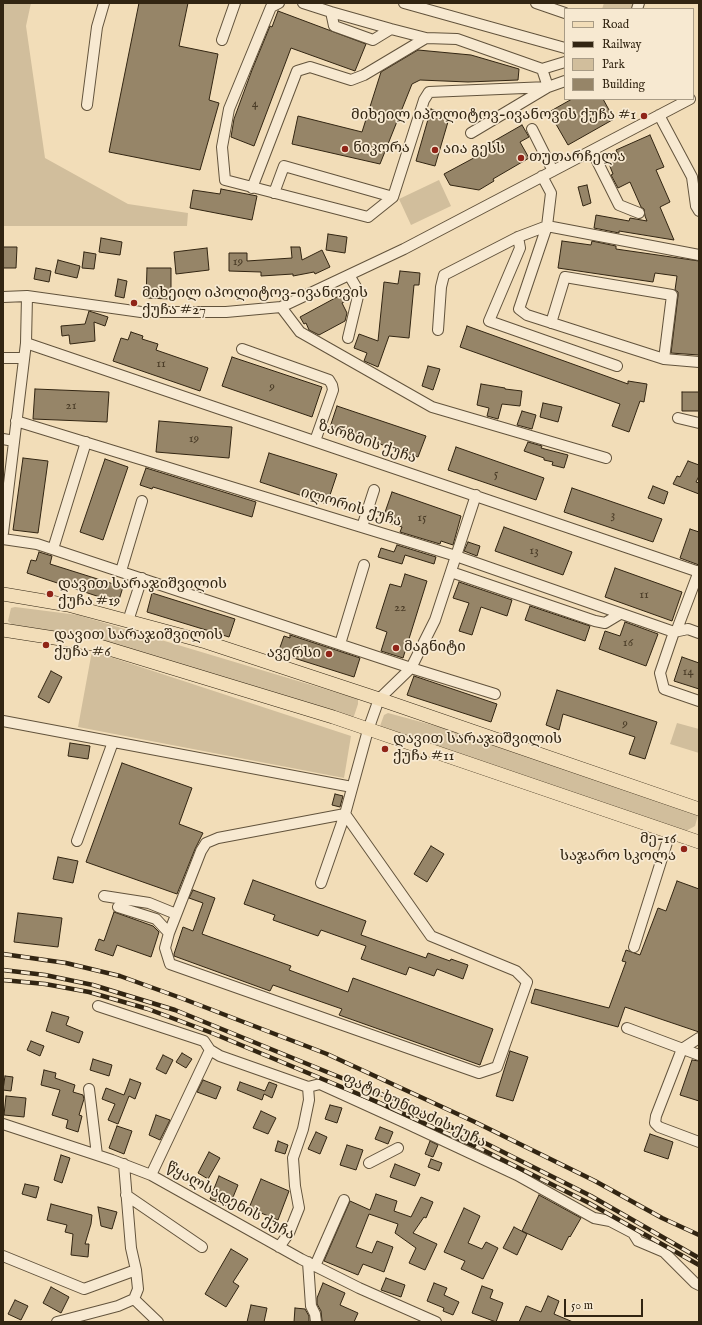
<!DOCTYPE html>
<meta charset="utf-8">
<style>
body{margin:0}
#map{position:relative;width:702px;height:1325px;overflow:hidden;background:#f2ddb8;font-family:"IM FELL English",serif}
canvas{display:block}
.frame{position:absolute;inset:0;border:4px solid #322512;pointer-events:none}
.legend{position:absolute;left:564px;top:8px;width:130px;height:92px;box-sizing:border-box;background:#f7e9d1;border:1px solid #a89b85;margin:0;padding:5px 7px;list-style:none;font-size:12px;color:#322512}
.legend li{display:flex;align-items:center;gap:8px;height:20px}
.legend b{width:20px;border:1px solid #a89b85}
.scale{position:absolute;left:564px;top:1299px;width:79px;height:18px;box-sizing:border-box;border:2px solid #322512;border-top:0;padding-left:5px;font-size:12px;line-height:14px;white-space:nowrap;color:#322512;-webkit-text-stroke:3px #f7e9d1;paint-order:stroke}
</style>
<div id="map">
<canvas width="702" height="1325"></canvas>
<div class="frame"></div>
<ul class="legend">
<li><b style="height:5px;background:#f2ddb8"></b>Road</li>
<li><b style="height:5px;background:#322512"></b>Railway</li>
<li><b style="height:11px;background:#d1be9c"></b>Park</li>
<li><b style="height:11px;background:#968568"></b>Building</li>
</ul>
<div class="scale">50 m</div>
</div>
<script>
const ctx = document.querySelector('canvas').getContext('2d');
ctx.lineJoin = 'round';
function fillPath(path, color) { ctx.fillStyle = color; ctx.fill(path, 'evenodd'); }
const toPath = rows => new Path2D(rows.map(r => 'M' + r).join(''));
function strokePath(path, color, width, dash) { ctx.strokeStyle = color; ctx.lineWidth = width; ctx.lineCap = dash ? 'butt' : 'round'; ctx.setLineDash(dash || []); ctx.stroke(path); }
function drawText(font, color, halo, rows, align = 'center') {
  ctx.font = font + ' "IM FELL English","Noto Serif Georgian",serif'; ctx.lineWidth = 3.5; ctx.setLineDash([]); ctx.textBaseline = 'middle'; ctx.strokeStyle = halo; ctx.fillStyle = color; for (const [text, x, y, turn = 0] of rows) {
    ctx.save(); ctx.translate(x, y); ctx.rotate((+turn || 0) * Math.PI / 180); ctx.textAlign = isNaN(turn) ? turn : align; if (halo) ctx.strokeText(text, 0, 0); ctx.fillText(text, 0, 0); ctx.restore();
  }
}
const green = toPath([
 [3,3,31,3,26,26,45,158,128,204,188,213,187,226,3,226],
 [604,3,634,3,632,9,602,9],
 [439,180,451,206,411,225,399,199],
 [15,607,78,615,358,699,358,704,354,716,350,719,75,635,12,625,8,621,11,608],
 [92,651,351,736,344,778,78,727],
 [388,713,447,729,698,815,695,826,686,831,380,726,384,715],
 [677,723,699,729,699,753,670,744]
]);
const building = toPath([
 [139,3,188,3,179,46,218,54,209,100,219,103,200,170,109,152,139,3],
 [278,11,366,44,355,71,291,48,254,146,231,137,234,119,252,70,270,26,272,27,278,11],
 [418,50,471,55,519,69,518,80,468,82,420,80,412,84,380,164,292,144,298,116,362,132,381,72,418,50],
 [572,99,603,99,614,119,568,145,549,112,572,99],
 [431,109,450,115,435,166,416,161,431,109],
 [522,125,529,137,520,142,529,158,493,179,494,181,479,190,450,185,444,174,483,153,480,149,522,125],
 [650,135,664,167,656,170,670,202,660,207,674,240,619,231,619,233,594,228,596,215,629,221,630,218,647,221,645,216,644,209,641,207,630,182,618,188,611,175,613,174,609,164,620,159,616,150,650,135],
 [587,185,591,203,583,206,578,187,587,185],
 [221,189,257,196,252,220,190,208,193,190,220,194,221,189],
 [328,234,347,237,345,253,326,250,328,234],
 [101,238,122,242,120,255,99,252,101,238],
 [562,241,591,245,592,241,616,246,616,249,699,261,699,355,671,353,678,296,678,292,675,290,677,276,655,273,653,282,558,268,562,241],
 [3,247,17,247,16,268,3,268,3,247],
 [291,247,300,247,302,260,322,250,330,267,315,274,314,272,293,276,293,274,261,276,261,272,229,271,229,253,247,253,247,261,292,258,291,247],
 [207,248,209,270,176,274,174,252,207,248],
 [84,252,96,254,94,269,82,268,84,252],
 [58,260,80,266,77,278,55,273,58,260],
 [36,268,51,271,49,282,34,279,36,268],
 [147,268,171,268,171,299,146,298,147,268],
 [400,271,420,273,419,285,414,285,409,338,389,336,378,367,364,361,367,353,354,348,359,334,378,341,384,282,398,284,400,271],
 [118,279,127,281,124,298,115,296,118,279],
 [350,290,352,293,351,298,342,303,347,313,345,321,319,335,309,330,306,323,304,324,300,317,350,290],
 [89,311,108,317,105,326,94,322,95,341,70,344,69,335,62,336,61,326,85,324,89,311],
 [467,326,628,384,628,381,647,384,644,402,640,401,629,432,612,426,620,404,460,347,467,326],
 [131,332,143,336,142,339,158,344,156,350,208,368,200,391,113,361,121,338,128,340,131,332],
 [232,357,322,387,312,417,222,386,232,357],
 [428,366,440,369,433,390,422,386,428,366],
 [481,384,505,388,505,389,522,391,520,406,502,404,498,419,487,416,489,408,477,405,481,384],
 [35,389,109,392,107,422,33,419,35,389],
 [682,392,699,392,699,411,682,411,682,392],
 [543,403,562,407,558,422,540,417,543,403],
 [337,406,426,436,418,457,330,427,337,406],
 [522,411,536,415,532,429,517,425,522,411],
 [159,421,232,427,229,458,156,452,159,421],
 [528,442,542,446,541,448,568,455,564,468,552,465,553,462,544,460,544,458,524,451,528,442],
 [456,447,544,478,536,500,448,470,456,447],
 [269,453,337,474,327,504,260,482,269,453],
 [23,458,48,461,38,533,13,530,23,458],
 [105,459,128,467,103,540,80,532,105,459],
 [688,461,699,465,699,476,696,482,699,483,699,494,673,484,677,476,680,477,688,461],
 [146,468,256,502,252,517,153,487,152,489,140,485,146,468],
 [653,486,668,492,664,504,648,498,653,486],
 [572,488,662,519,653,542,564,512,572,488],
 [392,492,461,516,453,545,441,541,440,544,400,532,402,527,382,521,392,492],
 [504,527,572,552,563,575,495,551,504,527],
 [690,529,699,532,699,565,680,558,690,529],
 [468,542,480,546,477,556,464,551,468,542],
 [397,545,436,557,434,564,405,555,402,564,378,557,381,548,394,552,397,545],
 [39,552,52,556,50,564,123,587,118,603,27,573,31,560,36,561,39,552],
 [615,568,682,592,672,621,605,597,615,568],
 [405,574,427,581,403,658,381,651,387,632,376,628,390,584,401,587,405,574],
 [459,582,512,600,507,616,481,607,472,635,459,631,469,603,453,598,459,582],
 [152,593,235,619,229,637,147,612,152,593],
 [530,606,590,626,585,641,525,620,530,606],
 [625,622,658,634,646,666,599,649,605,631,620,636,625,622],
 [290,635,360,658,354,677,278,653,284,636,290,638,290,635],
 [682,657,699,663,699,689,674,681,682,657],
 [51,671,62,677,49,703,38,697,51,671],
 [414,676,497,704,491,722,407,695,414,676],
 [557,690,657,722,645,759,629,754,635,737,563,714,559,730,546,725,557,690],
 [70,743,90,746,88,759,68,756,70,743],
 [122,763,192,788,179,824,203,833,195,849,177,894,86,862,122,763],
 [335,794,343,796,340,807,332,805,335,794],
 [431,846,444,854,427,882,414,874,431,846],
 [58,857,78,861,73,883,53,879,58,857],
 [253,880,366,921,361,935,426,958,428,953,450,961,451,959,468,965,463,979,437,969,434,976,409,967,406,975,361,959,366,946,321,930,318,936,273,920,275,915,244,904,253,880],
 [677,881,699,889,699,1032,625,1007,618,1027,531,1003,535,989,609,1008,626,962,622,961,626,950,640,955,658,908,666,911,677,881],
 [193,890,215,898,202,934,291,966,289,970,348,992,353,978,493,1029,480,1065,339,1015,342,1009,273,985,270,991,174,956,174,954,183,927,193,931,203,903,189,898,193,890],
 [114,912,153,926,159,932,151,957,117,945,113,956,95,950,99,939,104,941,114,912],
 [18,913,62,918,58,947,14,942,18,913],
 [52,1012,69,1017,66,1025,83,1032,79,1043,46,1031,52,1012],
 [31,1041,44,1046,40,1056,27,1050,31,1041],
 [510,1051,528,1057,513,1101,496,1096,510,1051],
 [182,1053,192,1059,186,1068,176,1062,182,1053],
 [163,1055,173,1060,166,1074,156,1069,163,1055],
 [93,1059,112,1065,109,1076,90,1070,93,1059],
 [692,1060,699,1061,699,1101,680,1095,692,1060],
 [44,1070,56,1073,55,1078,75,1085,73,1092,83,1095,84,1099,79,1115,82,1116,78,1132,66,1128,68,1120,52,1115,60,1090,41,1085,44,1070],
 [5,1076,13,1077,11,1091,3,1090,5,1076],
 [130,1079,141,1083,135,1099,129,1096,118,1124,108,1120,115,1104,102,1099,106,1088,124,1095,130,1079],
 [203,1080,221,1087,216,1099,197,1092,203,1080],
 [240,1082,265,1091,269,1082,277,1085,272,1098,264,1094,262,1100,237,1090,240,1082],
 [6,1096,26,1098,24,1117,4,1115,6,1096],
 [330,1105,342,1108,337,1123,325,1119,330,1105],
 [261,1111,276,1118,268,1134,253,1128,261,1111],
 [156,1115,170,1120,160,1140,149,1135,156,1115],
 [117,1126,132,1131,124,1154,109,1148,117,1126],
 [380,1127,393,1132,388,1144,375,1139,380,1127],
 [316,1132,327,1137,320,1154,308,1149,316,1132],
 [650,1134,673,1142,668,1159,644,1151,650,1134],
 [278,1141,288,1145,285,1154,275,1151,278,1141],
 [430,1141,438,1145,433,1157,425,1154,430,1141],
 [347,1145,363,1150,356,1170,340,1165,347,1145],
 [209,1152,220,1158,208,1179,198,1173,209,1152],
 [61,1155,70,1158,62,1183,54,1180,61,1155],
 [431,1159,442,1163,439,1171,428,1167,431,1159],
 [395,1164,420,1174,415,1186,390,1177,395,1164],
 [219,1176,238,1185,229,1207,210,1199,219,1176],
 [261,1179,289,1191,278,1220,249,1208,261,1179],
 [25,1184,39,1187,36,1198,22,1194,25,1184],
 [376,1194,397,1201,394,1211,411,1217,421,1197,433,1202,426,1218,424,1217,413,1233,437,1244,425,1270,409,1263,416,1248,395,1233,398,1224,369,1214,356,1247,372,1253,377,1241,393,1247,384,1272,363,1264,358,1275,324,1261,350,1201,370,1210,376,1194],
 [539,1195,581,1218,570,1237,569,1236,562,1250,522,1231,539,1195],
 [51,1204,92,1215,91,1224,85,1244,89,1244,88,1257,71,1255,73,1234,65,1232,67,1225,47,1220,51,1204],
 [98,1207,117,1212,112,1229,101,1226,98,1207],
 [464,1208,480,1216,468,1243,482,1249,486,1242,498,1248,483,1279,461,1269,465,1261,444,1252,464,1208],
 [514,1227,527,1234,517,1255,503,1248,514,1227],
 [231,1249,248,1259,233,1282,239,1286,226,1307,205,1294,231,1249],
 [386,1278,405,1285,401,1297,381,1290,386,1278],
 [323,1283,345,1293,340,1305,358,1313,354,1322,325,1322,322,1321,321,1311,317,1304,317,1298,323,1283],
 [434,1283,447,1288,444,1295,459,1302,453,1315,443,1311,444,1308,427,1301,434,1283],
 [482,1286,493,1290,490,1298,503,1303,496,1322,472,1313,482,1286],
 [51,1287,69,1297,61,1313,43,1303,51,1287],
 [548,1296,559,1301,554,1314,573,1322,519,1322,526,1306,541,1312,548,1296],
 [15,1300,28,1306,21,1320,8,1314,15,1300],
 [251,1305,267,1308,264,1322,247,1322,251,1305],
 [295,1308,305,1309,309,1316,309,1322,294,1322,295,1308]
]);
const minor = toPath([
 [279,3,271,7,229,109,222,147,225,180,368,217,393,197,424,100,429,92,548,87,565,81],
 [303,3,331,12,391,29,426,38,457,39,542,69,548,87,471,133],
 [404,3,565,48],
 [536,3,565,13],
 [637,9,639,3],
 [331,12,334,26,373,40,391,29],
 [222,40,235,3],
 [542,69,565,62],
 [87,105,97,27,104,3],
 [659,115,692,177,696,206,699,211],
 [532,129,553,171],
 [592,151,619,205,639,213],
 [542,176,551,193,547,226,519,309,527,315,664,359,699,362],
 [252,188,297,71,310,67,351,80,364,75,426,38],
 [274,193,284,166,393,197],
 [518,237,520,248,489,321,617,366],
 [3,297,27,296,141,312,226,312,281,307,404,249,690,99],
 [281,307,300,332,432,407,606,458],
 [551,323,565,277,672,295,664,359],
 [438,330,441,287,444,275,518,237,547,226,699,255],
 [348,338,359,292,349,275],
 [26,343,699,572],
 [242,349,329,380,332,385,333,390,315,441],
 [3,358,24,358],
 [678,418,699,423],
 [16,421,456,556,674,632,688,629,699,633],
 [3,439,14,441],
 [362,527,374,490],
 [3,533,26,343,27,296],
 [3,539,37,544,411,668,495,694],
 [53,549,86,442],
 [121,571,142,501],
 [451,572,595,621,605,623,620,614],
 [128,621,142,578],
 [674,632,660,673,664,689,699,701],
 [676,632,699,571],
 [340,644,364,565],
 [3,721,352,787],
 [345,814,431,936,516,971,527,982,497,1067,479,1073,170,964,165,948,169,933,201,851,206,843,218,838,345,814],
 [77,841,113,742],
 [321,883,345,814,368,730,379,699,411,668,435,620,476,495],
 [104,896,149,903,176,914],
 [118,907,156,919,169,933],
 [634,947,670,833],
 [98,1006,204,1041,210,1050,220,1056,308,1087,320,1084,408,1124,517,1175,594,1218,610,1221,633,1233,638,1241,664,1252,695,1283,699,1285],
 [627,1028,699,1055],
 [699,1038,682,1049,656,1116,655,1123,659,1127,699,1142],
 [89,1089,97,1155],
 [3,1124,112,1160,151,1175,301,1259,359,1288,436,1322],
 [369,1163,398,1148],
 [151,1175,210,1050],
 [126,1195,202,1247],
 [279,1247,289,1233,299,1208,295,1186,293,1158,303,1129,309,1100,308,1087],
 [3,1256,84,1289,136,1270],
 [308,1262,311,1306,315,1314,316,1322],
 [315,1266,344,1200],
 [134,1299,158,1322],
 [57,1322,118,1306,134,1299,138,1289,136,1270,131,1248,124,1164]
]);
const major = toPath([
 [3,594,68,605,206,642,379,699,699,809],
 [3,630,93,644,333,717,699,842]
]);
const rail = toPath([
 [3,954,66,963,120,976,181,998,327,1054,475,1122,595,1181,662,1218,699,1235],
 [3,970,45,975,93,985,175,1010,381,1094,485,1143,591,1196,699,1258],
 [3,980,45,984,89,992,148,1009,212,1033,380,1103,481,1149,589,1203,699,1265]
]);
const markers = [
 [644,116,4,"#8f2418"],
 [345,149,4,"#8f2418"],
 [435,150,4,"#8f2418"],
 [521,158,4,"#8f2418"],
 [134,303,4,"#8f2418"],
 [50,594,4,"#8f2418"],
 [46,645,4,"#8f2418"],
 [396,648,4,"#8f2418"],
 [329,654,4,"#8f2418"],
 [385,749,4,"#8f2418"],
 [684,849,4,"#8f2418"]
];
const numberNames = [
 ["4",255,104],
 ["19",238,262],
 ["11",161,364],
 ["9",272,387],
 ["21",71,406],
 ["19",194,439],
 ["5",496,474],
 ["3",613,515],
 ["15",422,518],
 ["13",534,551],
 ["11",644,595],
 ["22",400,608],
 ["16",628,643],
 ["14",688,672],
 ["9",625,724]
];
const poiNames = [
 ["მიხეილ იპოლიტოვ-ივანოვის ქუჩა #1",636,116,"right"],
 ["ნიკორა",353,149],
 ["აია გესს",443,150],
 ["თუთარჩელა",529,158],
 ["მიხეილ იპოლიტოვ-ივანოვის",142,294],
 ["ქუჩა #27",142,311],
 ["დავით სარაჯიშვილის",58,585],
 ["ქუჩა #19",58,602],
 ["დავით სარაჯიშვილის",54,636],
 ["ქუჩა #6",54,653],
 ["მაგნიტი",404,648],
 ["ავერსი",321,654,"right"],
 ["დავით სარაჯიშვილის",393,740],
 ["ქუჩა #11",393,757],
 ["მე-16",676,840,"right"],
 ["საჯარო სკოლა",676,857,"right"]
];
const streetNames = [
 ["ზარზმის ქუჩა",367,443,19],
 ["ილორის ქუჩა",351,508,17],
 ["ფატი ხუნდაძის ქუჩა",414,1111,25],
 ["წყალსადენის ქუჩა",230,1202,29]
];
fillPath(green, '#d1be9c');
fillPath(building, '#968568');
strokePath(building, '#322512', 1);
strokePath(minor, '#62533c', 12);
strokePath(major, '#322512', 14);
strokePath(minor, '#f7e9d1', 10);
strokePath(major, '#f2ddb8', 13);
strokePath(rail, '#322512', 4.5);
strokePath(rail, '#f7e9d1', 3, [9]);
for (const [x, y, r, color] of markers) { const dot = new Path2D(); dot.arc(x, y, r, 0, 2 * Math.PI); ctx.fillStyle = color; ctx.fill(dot); strokePath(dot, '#f7e9d1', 1.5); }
drawText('13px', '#4b3d28', null, numberNames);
drawText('15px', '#322512', '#f7e9d1', poiNames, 'left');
drawText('15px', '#322512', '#f7e9d1', streetNames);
</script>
